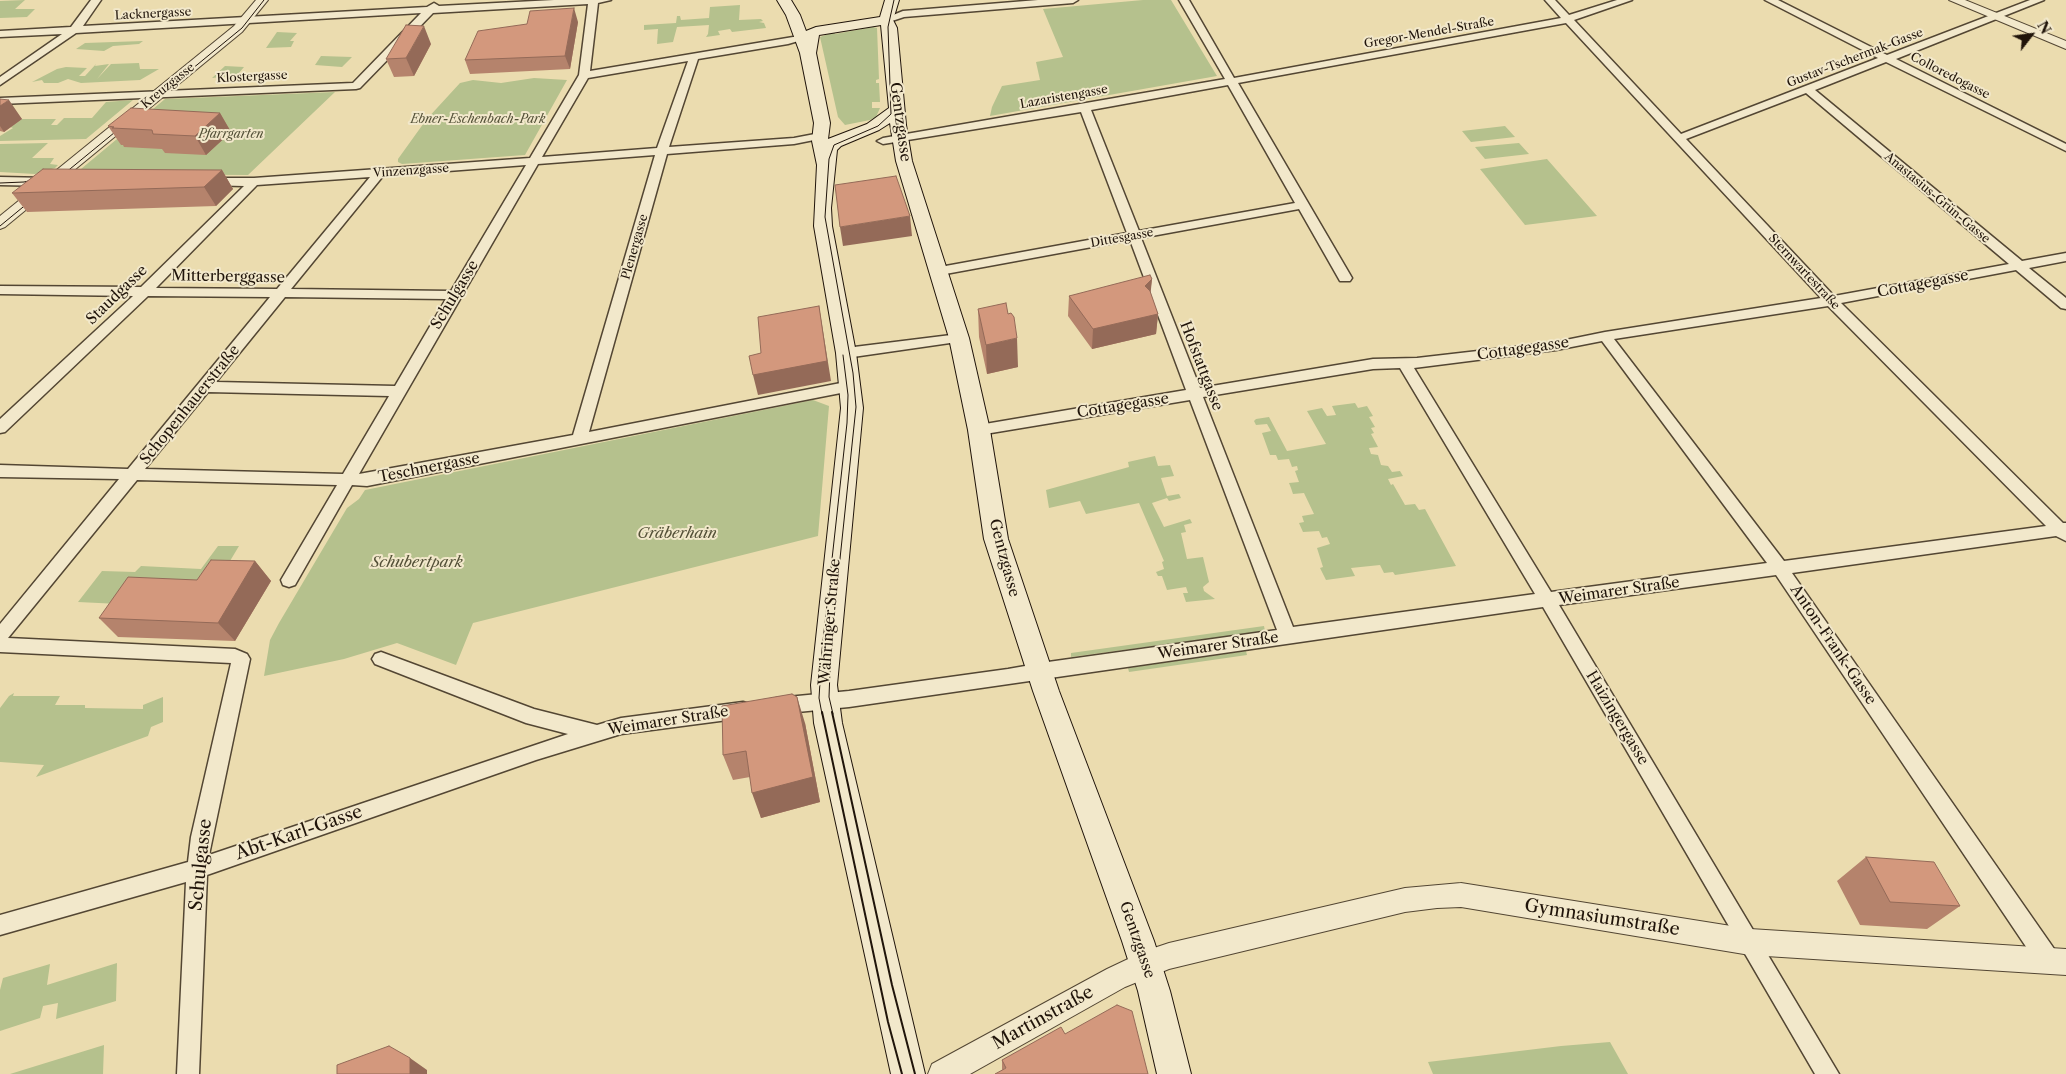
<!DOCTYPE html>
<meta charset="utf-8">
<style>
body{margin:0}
#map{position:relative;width:2066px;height:1074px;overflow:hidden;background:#ebdcaf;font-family:"Libre Caslon Text",serif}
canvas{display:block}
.north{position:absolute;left:2006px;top:10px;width:50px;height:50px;-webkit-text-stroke:4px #f2e8cb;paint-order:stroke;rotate:60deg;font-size:14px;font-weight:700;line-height:20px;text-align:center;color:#20140a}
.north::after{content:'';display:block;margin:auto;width:18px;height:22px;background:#20140a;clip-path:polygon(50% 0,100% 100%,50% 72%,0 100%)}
</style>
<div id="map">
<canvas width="2066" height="1074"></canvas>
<div class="north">N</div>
</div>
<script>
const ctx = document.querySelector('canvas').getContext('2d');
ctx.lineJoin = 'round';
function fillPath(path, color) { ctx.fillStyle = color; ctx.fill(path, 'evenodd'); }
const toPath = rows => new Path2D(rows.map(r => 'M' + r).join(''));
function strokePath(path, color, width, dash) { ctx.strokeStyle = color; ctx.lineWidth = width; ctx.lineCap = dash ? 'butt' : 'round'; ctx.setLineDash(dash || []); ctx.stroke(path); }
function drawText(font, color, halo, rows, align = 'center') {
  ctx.font = font + ' "Libre Caslon Text",serif'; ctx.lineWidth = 4; ctx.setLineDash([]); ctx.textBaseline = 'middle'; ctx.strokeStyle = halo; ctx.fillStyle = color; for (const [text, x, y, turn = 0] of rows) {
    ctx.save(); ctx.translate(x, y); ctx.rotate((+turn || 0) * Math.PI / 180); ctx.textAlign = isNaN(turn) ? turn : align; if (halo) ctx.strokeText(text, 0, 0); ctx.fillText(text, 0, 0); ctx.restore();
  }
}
const green = toPath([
 [25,0,15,9,35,9,27,17,0,18,0,1],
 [1143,0,1171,0,1217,76,990,116,992,107,1002,86,1040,80,1036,62,1063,57,1043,9],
 [740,5,739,20,761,19,763,21,759,22,764,23,766,28,732,32,730,29,718,31,720,35,706,37,708,34,709,25,677,27,673,42,657,44,658,29,644,30,644,25,676,23,677,16,680,16,681,20,709,18,710,7],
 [873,27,877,28,879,79,876,80,876,83,879,83,880,102,872,102,872,108,880,108,876,117,870,120,845,125,838,117,820,37,834,32,835,34],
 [277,32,297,33,290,41,294,41,291,47,266,48],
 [143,41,139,44,113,46,104,51,76,49,85,43],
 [321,56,352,57,342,67,315,65],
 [139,63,140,69,159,69,140,80,81,83,68,79,58,83,44,83,42,80,32,82,57,69,66,67,87,68,79,76,85,76,96,64,95,66,109,64,97,79,111,64],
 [225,66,244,67,239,73,250,74,212,78],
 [534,78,567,80,525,155,402,164,398,162,398,159,426,120,460,83,473,80,501,83],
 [335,92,248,175,75,174,165,99],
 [133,100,86,139,0,141,0,136,13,128,10,127,22,119,56,119,51,125,57,125,64,118,92,118,106,102],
 [1505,126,1515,137,1471,142,1462,131],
 [48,143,32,158,54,158,50,164,58,165,55,168,35,174,0,172,0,144],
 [1519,143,1529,154,1485,159,1475,147],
 [1547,159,1597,216,1525,225,1480,169],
 [813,400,829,406,818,536,473,623,456,665,397,643,344,659,264,676,270,640,279,623,347,508,359,499,365,490],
 [1355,403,1358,408,1367,406,1373,416,1369,417,1375,427,1371,428,1374,433,1371,434,1378,447,1369,448,1371,454,1378,455,1381,465,1388,466,1392,472,1400,471,1403,476,1388,479,1391,485,1393,484,1405,505,1415,504,1419,510,1425,509,1456,566,1395,575,1393,572,1384,573,1380,565,1351,568,1355,576,1326,580,1320,568,1323,567,1317,548,1330,544,1327,537,1322,538,1319,531,1303,532,1299,523,1304,522,1302,516,1314,514,1304,493,1293,494,1291,488,1289,483,1299,482,1295,471,1298,470,1297,466,1292,467,1289,459,1278,460,1276,455,1270,455,1262,433,1271,431,1267,424,1256,425,1254,421,1256,419,1269,417,1287,451,1326,444,1307,411,1322,408,1327,416,1336,415,1332,406],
 [1155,456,1158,466,1170,465,1174,476,1161,478,1167,496,1179,494,1181,498,1169,501,1167,498,1152,503,1164,527,1190,519,1192,523,1184,525,1186,532,1181,533,1187,559,1203,557,1209,582,1203,587,1204,591,1215,599,1186,602,1183,593,1188,593,1186,587,1167,590,1162,576,1158,576,1156,572,1164,569,1162,562,1164,561,1139,503,1086,514,1080,501,1049,508,1046,490,1129,467,1128,462],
 [218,546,239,546,224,571,140,605,78,602,102,571,135,572,141,566,201,569],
 [1264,626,1265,631,1071,657,1071,653],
 [1246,651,1247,655,1129,672,1128,668],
 [14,693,13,696,60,696,55,705,85,705,85,708,143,709,143,705,163,697,163,722,151,727,148,736,36,777,44,765,0,762,0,708,9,696],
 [117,963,116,1001,56,1019,58,1003,43,1006,40,1018,0,1031,0,990,3,978,50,964,47,985],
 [1610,1042,1628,1074,1433,1074,1428,1062,1561,1046],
 [104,1045,103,1074,10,1074]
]);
const minor = toPath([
 [91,0,101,0,83,26,427,7,434,3,439,6,554,0,611,0,598,3,590,71,805,35,805,39,788,44,698,59,669,147,794,138,820,133,826,136,824,138,794,144,667,154,589,432,851,381,858,386,851,391,367,486,352,485,295,585,289,587,283,585,281,580,337,485,137,480,8,638,235,649,247,654,250,659,209,855,568,734,526,723,375,664,372,659,375,654,381,652,534,709,597,725,621,718,743,702,750,704,752,710,750,716,743,718,621,734,536,760,207,875,199,1074,177,1074,186,882,0,935,0,915,188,862,191,837,231,663,0,652,0,624,119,479,0,477,0,465,128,469,270,297,148,296,5,432,0,433,0,419,133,296,0,294,0,286,141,287,244,186,203,185,201,182,207,178,254,178,530,158,579,75,588,4,433,13,360,88,356,89,0,104,0,98,353,83,421,13,76,33,0,85,0,77,62,34,0,37,0,31,71,27,91,0],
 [688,61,657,148,542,157,588,78,688,61],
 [655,155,573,435,359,474,538,164,655,155],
 [526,165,451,291,291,289,383,176,526,165],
 [370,177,277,289,156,288,257,185,370,177],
 [285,297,446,299,395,386,216,382,285,297],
 [208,392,389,396,343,474,145,469,208,392],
 [1038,0,1078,0,1073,3,904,17,886,23,881,20,903,11,1038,0],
 [1179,0,1189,0,1234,78,1561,18,1545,0,1555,0,1569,15,1617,0,1632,0,1574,20,1681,134,1878,58,1765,0,1778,0,1887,55,2030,0,2044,0,1896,59,2066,144,2066,151,1886,62,1815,90,2022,261,2066,253,2066,261,2029,268,2066,298,2066,309,2061,308,2016,270,1841,303,2063,523,2066,523,2066,541,2056,536,1792,573,2057,953,2060,961,2057,969,2049,972,2041,969,1776,575,1559,605,1839,1074,1815,1074,1543,607,849,707,777,714,771,712,768,706,771,700,777,698,849,691,1008,669,1048,662,1277,630,1190,400,979,435,974,434,972,430,974,426,979,425,1186,390,1130,240,940,275,934,271,940,267,1127,233,1081,112,883,144,877,141,883,138,1225,79,1179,0],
 [1566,23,1821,298,1605,332,1556,342,1417,358,1373,359,1200,388,1141,238,1299,209,1340,281,1350,281,1352,278,1238,83,1566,23],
 [1228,85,1295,203,1139,231,1091,110,1228,85],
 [1806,93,2009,264,1834,296,1686,139,1806,93],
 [1828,306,2046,526,1784,561,1614,339,1828,306],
 [1602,341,1767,563,1551,592,1414,368,1556,350,1602,341],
 [1400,368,1535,594,1293,627,1203,397,1373,369,1400,368],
 [0,177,48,178,54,182,48,186,0,185,0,177],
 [959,334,964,335,966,338,964,341,846,358,839,353,846,348,959,334]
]);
const tertiary = toPath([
 [256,0,268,0,242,32,5,227,0,229,0,216,234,26,256,0],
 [1949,0,1965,0,2066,41,2066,49,1949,0],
 [1461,883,1750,929,2066,949,2066,975,1750,955,1461,907,1437,908,1405,912,1169,969,1125,987,970,1074,928,1074,932,1064,1107,969,1145,951,1169,943,1405,888,1461,883]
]);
const secondary = toPath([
 [777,0,791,0,800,15,806,31,816,27,880,17,885,0,899,0,893,20,897,28,906,125,912,161,969,338,990,430,1008,539,1059,691,1154,941,1170,991,1191,1074,1157,1074,1138,991,1122,941,1033,691,984,539,968,430,949,338,896,161,890,123,879,130,841,146,837,150,831,208,832,226,856,353,863,408,837,685,842,723,925,1074,891,1074,814,723,811,685,841,408,836,353,814,226,817,165,812,141,814,123,800,53,786,15,777,0],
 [881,25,889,108,867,124,828,139,830,123,816,53,819,35,881,25]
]);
const tramFar1 = toPath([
 [59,178,242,28,264,0],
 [0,183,24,182,42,178],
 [0,226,34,198],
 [822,714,819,698,822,650,847,423,848,395,843,355],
 [833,714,829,697,831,644,856,407,853,373,825,217,829,159,834,145,878,126,891,114,888,27,894,0]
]);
const tram = toPath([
 [822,712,888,1022,902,1074],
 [832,712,892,985,915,1074]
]);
const wall = toPath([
 [578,22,570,69,470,74,465,60,527,24],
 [431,44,414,76,394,77,386,59],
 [0,99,22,119,4,132,0,131],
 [220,113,231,132,206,155,165,153,162,149,124,147,123,145,121,145,108,126],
 [222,170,233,189,216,206,27,212,12,193],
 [1152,279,1150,293,1158,314,1156,334,1092,349,1068,316,1069,296],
 [978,309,1018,367,987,374,979,337],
 [255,561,271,581,235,641,118,637,99,618,197,580],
 [805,723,820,802,761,818,750,777,733,780,723,755],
 [1866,857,1960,906,1927,929,1860,925,1837,881],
 [1065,1034,1002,1070,1002,1060]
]);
const shadedWall = toPath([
 [574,8,578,22,570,69,565,56],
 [424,26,431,44,414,76,406,58],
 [9,100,22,119,4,132,0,126,0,106],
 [220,113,231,132,206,155,195,136],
 [222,170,233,189,216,206,204,187],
 [910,216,912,236,843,246,840,227],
 [1152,279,1150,299,1145,286],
 [819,306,831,381,758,395,753,375],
 [1158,314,1156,334,1092,349,1093,329],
 [1017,338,1018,367,987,374,986,345],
 [255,561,271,581,235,641,218,623],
 [797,697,805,723,820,802,761,818,752,793],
 [410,1058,427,1070,427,1074,410,1074]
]);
const building = toPath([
 [574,8,565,56,465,60,478,31,527,24,530,11,574,8],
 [406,25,424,26,406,58,386,59,406,25],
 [0,99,9,100,0,106,0,99],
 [131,108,220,113,195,136,153,134,152,130,112,128,114,127,108,126,131,108],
 [43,169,222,170,204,187,12,193,43,169],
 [896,176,910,216,840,227,835,185,896,176],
 [1150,275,1152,279,1145,286,1150,291,1158,314,1093,329,1069,296,1150,275],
 [1006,303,1008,314,1011,313,1014,317,1017,338,986,345,978,309,1006,303],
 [819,306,827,361,753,375,749,356,761,353,758,317,819,306],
 [211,560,255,561,218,623,99,618,128,577,197,580,211,560],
 [792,694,797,697,813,777,752,793,746,751,723,755,722,706,792,694],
 [1866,857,1934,862,1960,906,1890,902,1866,857],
 [1117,1005,1132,1011,1148,1074,995,1074,1006,1068,1002,1060,1061,1027,1065,1034,1117,1005],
 [389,1046,410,1058,410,1074,337,1074,337,1065,389,1046]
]);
const farStreetnames = [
 ["Lacknergasse",153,14,-3],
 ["Gregor-Mendel-Straße",1429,33,-10],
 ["Gustav-Tschermak-Gasse",1855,58,-21],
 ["Colloredogasse",1950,76,27],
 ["Klostergasse",252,77,-3],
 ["Kreuzgasse",168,86,-39],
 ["Lazaristengasse",1064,97,-10],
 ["Vinzenzgasse",411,171,-4],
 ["Anastasius-Grün-Gasse",1937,198,40],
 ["Dittesgasse",1122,238,-10],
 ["Plenergasse",635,247,-74],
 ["Sternwartestraße",1804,272,47]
];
const farParknames = [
 ["Ebner-Eschenbach-Park",478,120],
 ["Pfarrgarten",231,135]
];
const streetNames = [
 ["Gentzgasse",900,122,82],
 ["Mitterberggasse",228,277,1],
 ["Cottagegasse",1923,284,-11],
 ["Staudgasse",117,295,-44],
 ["Schulgasse",455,295,-59],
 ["Cottagegasse",1523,349,-8],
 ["Hofstattgasse",1201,366,69],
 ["Schopenhauerstraße",190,405,-51],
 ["Cottagegasse",1123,406,-9],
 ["Teschnergasse",429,468,-11],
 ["Gentzgasse",1004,558,75],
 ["Weimarer Straße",1619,591,-8],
 ["Währinger Straße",830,622,-85],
 ["Anton-Frank-Gasse",1833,645,56],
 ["Weimarer Straße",1218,646,-8],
 ["Haizingergasse",1617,718,59],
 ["Weimarer Straße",668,721,-9],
 ["Gentzgasse",1137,940,71]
];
const parkNames = [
 ["Gräberhain",677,534],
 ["Schubertpark",417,563]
];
const nearStreetnames = [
 ["Abt-Karl-Gasse",299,833,-19],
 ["Schulgasse",201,865,-84],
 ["Gymnasiumstraße",1602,918,9],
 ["Martinstraße",1043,1018,-29]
];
fillPath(green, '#b5c18d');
strokePath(minor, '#534633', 3);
strokePath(tertiary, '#534633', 2);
strokePath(secondary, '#20140a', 2);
fillPath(minor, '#f2e8cb');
fillPath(tertiary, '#f2e8cb');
fillPath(secondary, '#f2e8cb');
strokePath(tramFar1, '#20140a', 1);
strokePath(tram, '#20140a', 2);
fillPath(wall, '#b5836c');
fillPath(shadedWall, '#946a58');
fillPath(building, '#d3987d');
strokePath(building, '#946a58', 1);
drawText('12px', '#20140a', '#f2e8cb', farStreetnames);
drawText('italic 12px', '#545138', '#f2e8cb', farParknames);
drawText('15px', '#20140a', '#f2e8cb', streetNames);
drawText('italic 15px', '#545138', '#f2e8cb', parkNames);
drawText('18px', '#20140a', '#f2e8cb', nearStreetnames);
</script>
